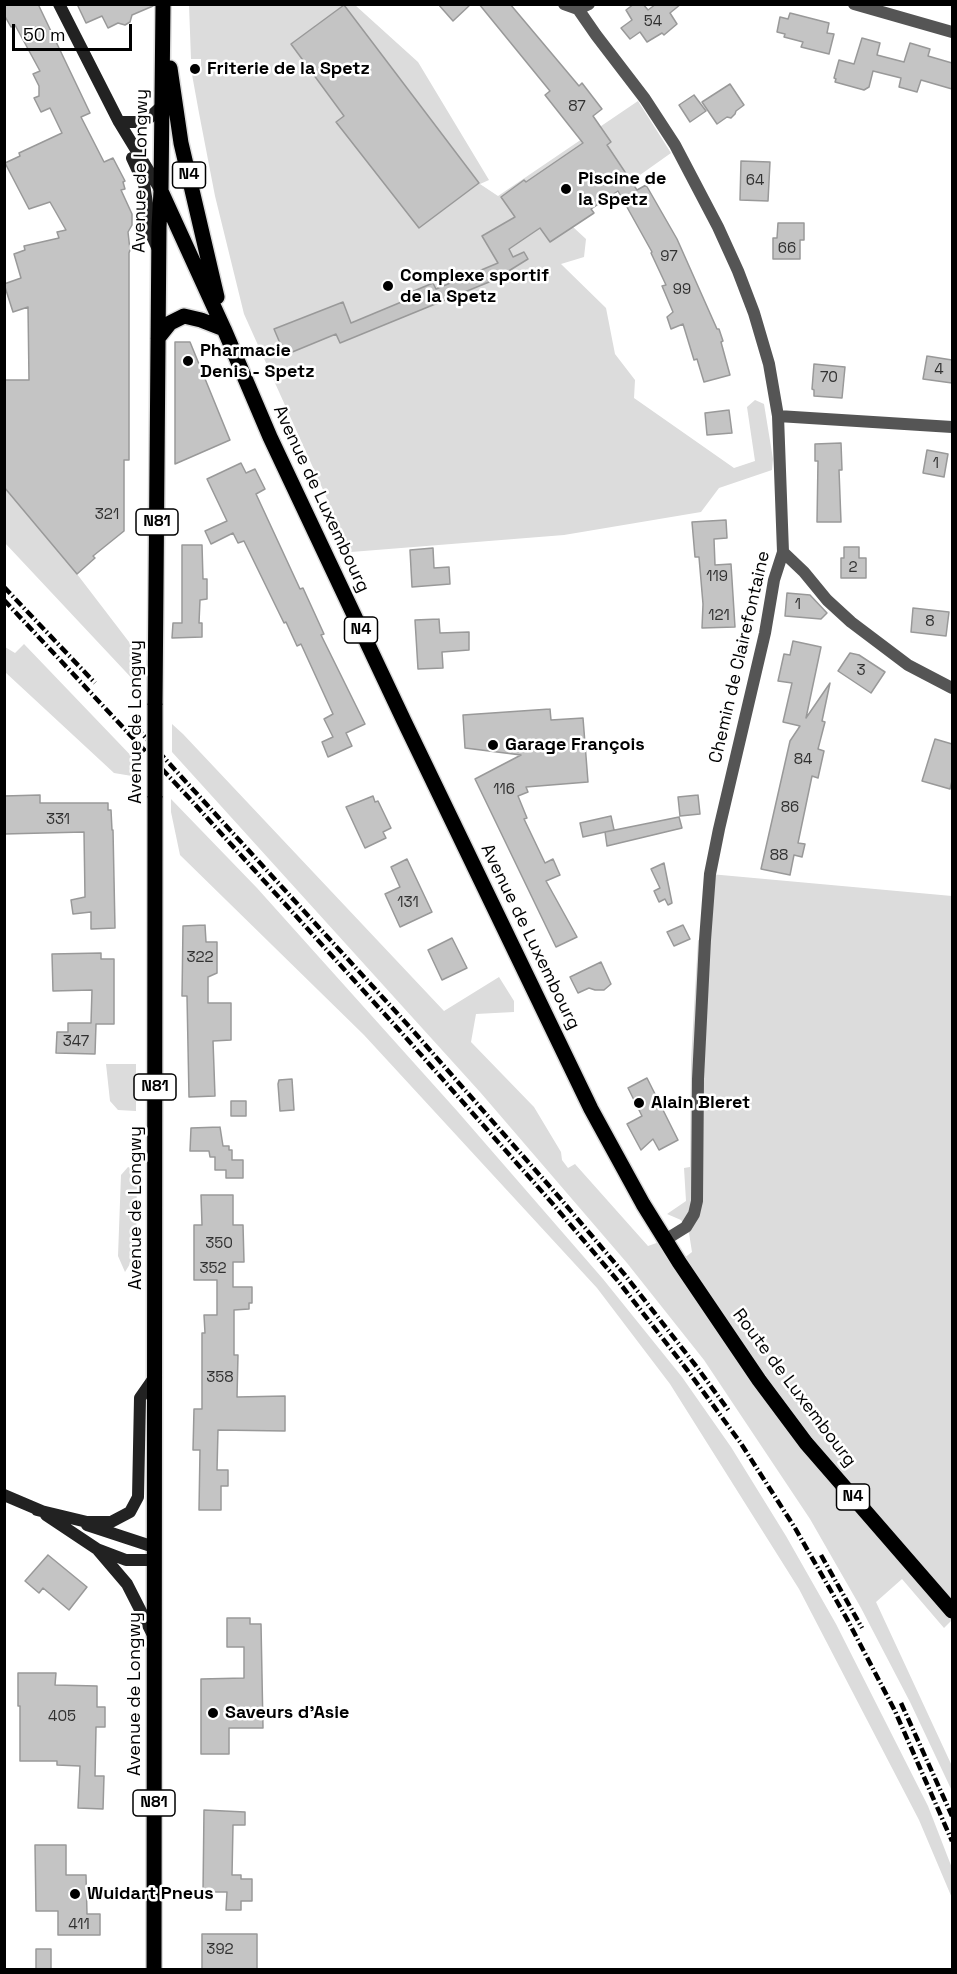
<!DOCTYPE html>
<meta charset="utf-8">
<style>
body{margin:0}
#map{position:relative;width:957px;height:1974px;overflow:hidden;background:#fff;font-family:"Space Grotesk",sans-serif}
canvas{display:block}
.frame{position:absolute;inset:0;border:6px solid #000;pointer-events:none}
.scale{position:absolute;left:12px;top:24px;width:120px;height:27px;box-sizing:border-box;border:3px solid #000;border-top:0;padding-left:8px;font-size:18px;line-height:21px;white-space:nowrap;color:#000;-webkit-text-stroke:4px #fff;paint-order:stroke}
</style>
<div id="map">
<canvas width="957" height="1974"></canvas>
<div class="frame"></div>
<div class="scale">50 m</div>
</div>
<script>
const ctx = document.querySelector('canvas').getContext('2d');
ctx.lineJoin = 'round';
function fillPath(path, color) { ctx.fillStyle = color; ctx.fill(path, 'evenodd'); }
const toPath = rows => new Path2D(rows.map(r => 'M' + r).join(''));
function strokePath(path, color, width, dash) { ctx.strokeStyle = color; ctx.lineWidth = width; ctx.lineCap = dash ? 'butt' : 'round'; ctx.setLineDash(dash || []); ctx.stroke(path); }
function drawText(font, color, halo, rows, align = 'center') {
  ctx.font = font + ' "Space Grotesk",sans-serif'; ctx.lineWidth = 5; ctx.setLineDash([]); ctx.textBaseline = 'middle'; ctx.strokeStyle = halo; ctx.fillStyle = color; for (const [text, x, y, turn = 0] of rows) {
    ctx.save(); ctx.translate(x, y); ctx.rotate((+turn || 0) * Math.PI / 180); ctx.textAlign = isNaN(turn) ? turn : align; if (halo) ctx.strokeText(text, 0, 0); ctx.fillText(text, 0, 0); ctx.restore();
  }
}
const green = toPath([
 [189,5,355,5,418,62,489,180,480,184,498,196,638,101,671,153,592,209,594,213,573,227,586,239,584,257,561,264,606,308,615,354,635,380,634,398,734,468,755,461,747,407,755,400,764,404,773,459,772,470,719,488,701,512,564,535,351,552,244,314,215,196,199,113,191,69,201,68,201,59,191,59],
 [4,484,77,574,139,655,139,686,5,543],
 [24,644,138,763,138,777,114,773,5,672,5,647,15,653],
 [172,724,183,734,444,1011,499,977,514,1001,514,1012,476,1014,471,1042,534,1107,561,1152,562,1160,568,1168,575,1164,648,1246,665,1240,679,1262,692,1252,689,1233,681,1220,667,1214,686,1201,684,1168,690,1167,691,1061,698,940,704,940,710,874,952,896,952,1620,944,1628,902,1579,876,1602,952,1766,952,1791,910,1702,861,1608,810,1519,704,1360,627,1263,480,1092,172,752],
 [171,799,257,888,458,1112,603,1279,682,1377,731,1447,786,1536,836,1624,928,1806,952,1868,952,1898,919,1820,799,1589,670,1384,597,1288,364,1035,180,855,171,812],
 [106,1064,136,1064,136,1111,118,1110,110,1101],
 [128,1167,137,1171,136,1254,125,1272,118,1256,121,1175]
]);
const building = toPath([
 [4,4,38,4,90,113,81,117,104,162,113,158,125,181,123,182,125,189,121,190,132,214,132,225,128,232,130,250,129,253,129,460,124,460,124,531,93,556,95,558,77,574,4,487,4,380,29,380,28,307,13,312,4,284,21,278,14,254,25,250,24,246,59,238,57,232,66,230,50,202,29,209,5,163,20,156,19,153,62,133,50,108,41,112,34,98,39,96,39,86,33,74,40,71,15,25,11,27,7,20,4,15,4,4],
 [77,4,153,4,153,6,132,15,130,22,125,25,118,23,108,28,102,16,86,23,77,4],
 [438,4,471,4,453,21,438,4],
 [479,4,510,4,579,86,582,83,602,109,593,116,611,142,607,145,637,190,646,185,677,239,717,329,719,329,723,341,721,342,730,375,704,382,697,359,694,360,683,324,671,329,667,317,673,312,662,286,666,285,651,253,652,252,618,191,591,209,594,213,550,242,540,228,509,249,513,257,524,252,528,259,494,280,340,343,336,334,285,355,274,329,343,302,351,323,411,298,409,293,433,283,436,289,498,263,482,236,515,217,501,197,524,180,526,182,583,143,545,95,550,91,479,4],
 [634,4,643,4,648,10,656,4,681,4,670,13,677,24,664,35,662,33,647,42,640,32,630,39,621,28,632,20,626,10,634,4],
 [344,5,479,183,419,228,336,122,344,116,291,44,344,5],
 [790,13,829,23,827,33,834,34,829,54,801,47,803,42,784,37,785,34,777,32,780,17,788,19,790,13],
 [862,38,880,43,877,55,904,62,910,43,930,49,928,56,952,63,952,89,921,80,917,92,899,87,901,78,873,71,869,87,864,90,835,82,836,79,834,78,839,60,854,64,862,38],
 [730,84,744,105,736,111,735,114,731,118,727,117,717,124,702,102,730,84],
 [694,95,706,111,690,122,679,105,694,95],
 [741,161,770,162,768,201,740,200,741,161],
 [778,223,804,223,804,240,800,240,800,259,773,259,773,238,777,238,778,223],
 [175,342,190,342,230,440,175,464,175,342],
 [927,356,952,360,952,383,923,379,927,356],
 [814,364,845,367,842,398,814,396,814,390,812,389,814,364],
 [729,410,732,433,707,435,705,413,729,410],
 [841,443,842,470,839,470,841,522,817,522,818,461,815,461,815,444,841,443],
 [927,450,948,454,944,477,923,473,927,450],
 [241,463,246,473,255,469,265,489,256,494,300,589,303,588,324,634,321,635,365,724,346,733,352,746,328,757,322,742,333,737,324,719,333,714,301,644,297,646,286,622,284,623,244,541,238,543,233,533,211,544,205,531,227,521,207,479,241,463],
 [726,520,727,538,714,539,715,565,731,564,735,627,702,628,703,604,699,557,695,557,692,522,726,520],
 [182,545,202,545,203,579,207,579,207,599,200,600,199,623,202,623,202,637,172,638,173,623,182,623,182,545],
 [844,547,859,547,859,558,866,558,866,578,841,578,841,558,844,558,844,547],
 [433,548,434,568,449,567,450,584,412,587,410,550,433,548],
 [787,593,810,595,827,613,821,619,785,616,787,593],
 [913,608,949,612,946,636,911,632,913,608],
 [439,619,440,633,469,632,469,650,442,652,443,668,418,669,415,620,439,619],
 [793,641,821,647,806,718,830,683,822,721,825,722,818,749,824,751,818,778,812,776,798,843,805,844,802,857,794,855,790,875,761,869,790,741,800,726,783,722,792,683,778,681,784,654,790,655,793,641],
 [850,653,859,655,885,672,871,693,838,671,850,653],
 [550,709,551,720,583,718,588,782,526,787,528,792,518,796,527,818,524,819,545,863,553,859,560,875,546,881,577,937,556,947,475,779,521,755,465,748,463,715,550,709],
 [935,739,952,744,952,781,950,789,922,781,935,739],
 [40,795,40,803,108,803,108,810,111,810,112,830,113,830,115,928,91,929,91,912,73,914,71,900,85,897,84,832,4,834,4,796,40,795],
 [698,795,700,814,680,816,678,797,698,795],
 [373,796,375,802,378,801,391,828,383,832,386,838,365,848,346,807,373,796],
 [611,816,614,830,583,837,580,823,611,816],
 [679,817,682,828,607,846,605,832,679,817],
 [407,859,432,912,400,927,385,894,400,887,391,867,407,859],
 [664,863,672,903,668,905,665,899,659,902,654,891,660,888,651,869,664,863],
 [205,925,206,942,217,942,217,973,208,977,208,1003,231,1003,231,1040,213,1041,215,1096,189,1097,187,996,182,996,183,926,205,925],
 [683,925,690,939,674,946,667,932,683,925],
 [452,938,467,968,442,980,428,950,452,938],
 [101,953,101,959,114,959,114,1024,96,1024,95,1054,56,1053,57,1032,68,1032,68,1023,91,1023,92,990,53,991,52,954,101,953],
 [601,962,611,984,604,990,595,990,589,988,578,993,570,977,601,962],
 [647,1078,678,1140,659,1150,653,1139,641,1150,627,1124,642,1116,628,1088,647,1078],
 [292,1079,294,1110,280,1111,278,1084,279,1080,292,1079],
 [231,1101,246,1101,246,1116,231,1116,231,1101],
 [220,1127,223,1146,229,1146,229,1150,232,1150,232,1160,243,1160,243,1178,226,1178,226,1170,215,1170,215,1157,210,1157,209,1151,190,1151,191,1128,220,1127],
 [201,1195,233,1195,233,1225,243,1225,244,1262,233,1262,233,1287,252,1287,252,1303,249,1303,249,1309,234,1310,234,1355,238,1355,237,1397,285,1396,285,1431,218,1430,217,1470,228,1470,228,1486,221,1486,221,1510,199,1510,200,1450,193,1450,194,1409,202,1409,202,1333,205,1333,204,1315,217,1315,217,1280,194,1280,194,1225,202,1225,201,1195],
 [48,1555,87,1587,69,1610,43,1588,39,1593,25,1581,48,1555],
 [227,1618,250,1618,250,1624,261,1624,263,1728,229,1728,229,1754,201,1754,201,1679,244,1678,244,1647,227,1647,227,1618],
 [18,1673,56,1673,55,1685,97,1686,97,1707,105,1707,105,1727,96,1727,95,1776,104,1776,103,1809,78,1808,80,1766,57,1765,57,1761,20,1761,20,1706,18,1706,18,1673],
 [204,1810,245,1812,245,1825,233,1825,232,1875,241,1875,241,1879,252,1879,252,1901,241,1901,241,1910,226,1910,227,1892,203,1892,204,1810],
 [35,1845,66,1845,66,1875,86,1875,87,1914,100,1914,100,1935,58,1935,58,1911,36,1911,35,1845],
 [202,1934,257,1934,257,1970,202,1970,202,1934],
 [36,1949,51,1949,51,1970,36,1970,36,1949]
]);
const minor = toPath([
 [564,4,578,9,589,4],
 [854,4,952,32],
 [578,9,596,35,645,99,675,145,718,227,738,271,754,313,769,364,778,416,783,552,774,580,765,633,719,829,710,874,705,940,698,1079,697,1201,694,1214,686,1227,665,1240],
 [778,416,952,427],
 [783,552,804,572,827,600,851,622,908,665,952,688]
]);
const secondary = toPath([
 [59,4,119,122,161,191],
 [119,122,137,122,148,119,163,105],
 [132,158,144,184,152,236,157,247],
 [4,1495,44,1512],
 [37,1510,87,1522,111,1522,130,1512,138,1497,140,1398,154,1378],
 [46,1515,97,1549,126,1560,154,1560],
 [87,1525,154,1547],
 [98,1550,127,1584,153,1635]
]);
const primary = toPath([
 [170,68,181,143,217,297],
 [161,191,224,329,270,437,404,721,591,1109,643,1204,679,1262,759,1380,806,1443,952,1611],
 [158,338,170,323,184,316,201,320,224,329],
 [155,705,159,227,161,191,163,4],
 [154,1970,155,796]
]);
const rail = toPath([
 [4,587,95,683],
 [4,600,190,799,400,1031,552,1203,618,1281,688,1371,740,1442,795,1528,847,1619,895,1711,952,1841],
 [136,727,407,1024,559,1197,625,1275,696,1366,729,1411],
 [821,1555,862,1628],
 [901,1703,952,1816]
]);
const primaryBridge = toPath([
 [155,796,155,705]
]);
const markers = [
 [195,69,6,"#000"],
 [566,189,6,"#000"],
 [388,286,6,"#000"],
 [188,361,6,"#000"],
 [493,745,6,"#000"],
 [639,1103,6,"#000"],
 [213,1713,6,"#000"],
 [75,1894,6,"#000"]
];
const numberNames = [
 ["54",653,22],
 ["87",577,107],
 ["64",755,181],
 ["66",787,249],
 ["97",669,257],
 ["99",682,290],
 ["4",939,370],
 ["70",829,378],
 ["1",936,464],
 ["321",107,515],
 ["2",853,568],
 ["119",717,577],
 ["1",798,605],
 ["121",719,616],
 ["8",930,622],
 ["3",861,671],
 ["84",803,760],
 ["116",504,790],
 ["86",790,808],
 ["331",58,820],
 ["88",779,856],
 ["131",408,903],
 ["322",200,958],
 ["347",76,1042],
 ["350",219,1244],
 ["352",213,1269],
 ["358",220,1378],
 ["405",62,1717],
 ["411",79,1925],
 ["392",220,1950]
];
const shields = [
 [189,175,33],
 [157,522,42],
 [361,630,33],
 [155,1087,42],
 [853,1497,33],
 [154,1803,42]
];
const shieldNames = [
 ["N4",189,175],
 ["N81",157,522],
 ["N4",361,630],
 ["N81",155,1087],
 ["N4",853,1497],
 ["N81",154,1803]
];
const poiNames = [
 ["Friterie de la Spetz",207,69],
 ["Piscine de",578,179],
 ["la Spetz",578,200],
 ["Complexe sportif",400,276],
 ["de la Spetz",400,297],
 ["Pharmacie",200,351],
 ["Denis - Spetz",200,372],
 ["Garage François",505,745],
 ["Alain Bleret",651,1103],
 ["Saveurs d'Asie",225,1713],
 ["Wuidart Pneus",87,1894]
];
const streetNames = [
 ["Avenue de Longwy",141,171,-89],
 ["Avenue de Luxembourg",321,499,65],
 ["Chemin de Clairefontaine",740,657,-77],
 ["Avenue de Longwy",136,722,-90],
 ["Avenue de Luxembourg",530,937,64],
 ["Avenue de Longwy",136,1208,-90],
 ["Route de Luxembourg",794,1388,53],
 ["Avenue de Longwy",135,1694,-90]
];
fillPath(green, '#dcdcdc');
fillPath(building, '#c4c4c4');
strokePath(building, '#999', 1.5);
strokePath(primary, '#dbdbdb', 18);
strokePath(minor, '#555', 12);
strokePath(secondary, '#222', 12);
strokePath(primary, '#000', 15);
strokePath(rail, '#000', 4.5, [9, 3, 1.5, 3]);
strokePath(primaryBridge, '#dbdbdb', 18, []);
strokePath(primaryBridge, '#000', 15);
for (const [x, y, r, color] of markers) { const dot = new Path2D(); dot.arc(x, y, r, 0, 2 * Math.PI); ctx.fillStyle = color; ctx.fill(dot); strokePath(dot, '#fff', 2); }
drawText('15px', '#313131', null, numberNames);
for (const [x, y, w] of shields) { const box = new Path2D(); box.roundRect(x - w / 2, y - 13, w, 26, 4.5); ctx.fillStyle = '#fff'; ctx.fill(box); strokePath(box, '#000', 1.5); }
drawText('bold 16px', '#000', null, shieldNames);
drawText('bold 18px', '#000', '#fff', poiNames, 'left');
drawText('18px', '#000', '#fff', streetNames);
</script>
